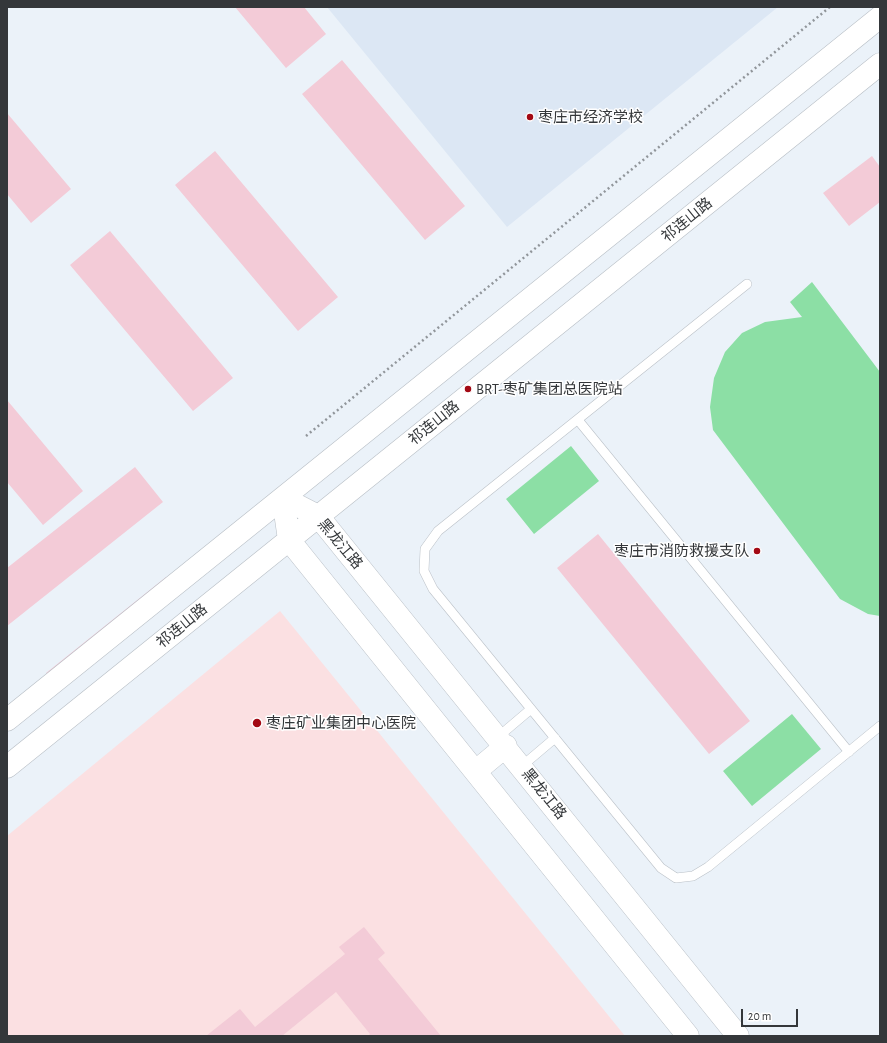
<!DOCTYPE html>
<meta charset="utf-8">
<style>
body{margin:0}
#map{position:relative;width:887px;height:1043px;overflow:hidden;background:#ebf2f9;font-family:"Alegreya Sans",sans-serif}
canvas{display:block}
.frame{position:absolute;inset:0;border:8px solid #34373a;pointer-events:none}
.scale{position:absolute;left:741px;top:1009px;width:57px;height:18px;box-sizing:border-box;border:2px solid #34373a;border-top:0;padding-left:5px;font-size:12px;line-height:14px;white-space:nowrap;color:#34373a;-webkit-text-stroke:3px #fff;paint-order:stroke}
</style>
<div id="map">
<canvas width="887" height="1043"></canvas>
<div class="frame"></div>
<div class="scale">20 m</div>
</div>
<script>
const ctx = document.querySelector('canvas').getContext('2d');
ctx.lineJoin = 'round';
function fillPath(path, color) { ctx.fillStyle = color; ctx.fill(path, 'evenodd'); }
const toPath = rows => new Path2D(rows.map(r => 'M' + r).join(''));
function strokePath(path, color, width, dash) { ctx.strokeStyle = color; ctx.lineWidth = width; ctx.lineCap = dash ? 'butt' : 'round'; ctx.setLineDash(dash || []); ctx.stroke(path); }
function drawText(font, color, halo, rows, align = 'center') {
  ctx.font = font + ' "Alegreya Sans","Noto Sans SC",sans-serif'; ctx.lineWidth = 3; ctx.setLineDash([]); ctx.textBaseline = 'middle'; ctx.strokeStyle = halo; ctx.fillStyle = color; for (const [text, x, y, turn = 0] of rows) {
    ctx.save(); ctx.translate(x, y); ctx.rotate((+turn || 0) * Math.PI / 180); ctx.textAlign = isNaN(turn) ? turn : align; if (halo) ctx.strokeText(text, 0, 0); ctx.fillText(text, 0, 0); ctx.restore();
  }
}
const built = toPath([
 [327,7,778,7,507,227]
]);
const medical = toPath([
 [280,611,625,1036,7,1036,7,836]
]);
const green = toPath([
 [812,282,880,372,880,616,868,614,840,599,713,430,710,407,714,378,725,352,742,333,765,322,802,317,790,302],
 [571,446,599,481,534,534,506,499],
 [792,714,821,749,752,806,723,771]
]);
const building = toPath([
 [235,7,304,7,326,34,286,68],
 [342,60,465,206,425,240,302,94],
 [7,113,71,189,31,223,7,194],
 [215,151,338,297,298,331,175,185],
 [872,156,880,167,880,202,849,226,823,193],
 [110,231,233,378,193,411,70,265],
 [7,400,83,491,43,525,7,482],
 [135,467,163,502,7,626,7,568],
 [598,534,750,721,709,754,557,568],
 [166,577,169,581,49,677,46,673],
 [364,927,385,953,378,959,441,1036,368,1036,370,1034,336,992,282,1036,206,1036,240,1009,255,1027,345,954,339,947]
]);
const path = toPath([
 [306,436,830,7]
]);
const lane = toPath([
 [747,284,438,531,425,549,424,571,433,589,661,868,676,878,693,876,708,867,880,726],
 [578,420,849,752],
 [498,737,531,709],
 [522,766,555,738]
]);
const secondary = toPath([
 [283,498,318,516,738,1036],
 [283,498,289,540,688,1036],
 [7,720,880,17],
 [7,767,880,64],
 [476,771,506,746]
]);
const markers = [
 [530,117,4,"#a30914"],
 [468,389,4,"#a30914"],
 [757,551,4,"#a30914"],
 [257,723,5,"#a30914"]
];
const poiNames = [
 ["枣庄市经济学校",538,117],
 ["BRT-枣矿集团总医院站",476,389],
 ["枣庄市消防救援支队",749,551,"right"],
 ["枣庄矿业集团中心医院",266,723]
];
const streetNames = [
 ["祁连山路",687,220,-39],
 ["祁连山路",434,423,-39],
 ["黑龙江路",340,544,50],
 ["祁连山路",182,626,-39],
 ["黑龙江路",544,794,51]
];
fillPath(built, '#dce7f4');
fillPath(medical, '#fbe0e2');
fillPath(green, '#8cdfa5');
fillPath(building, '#f3cbd7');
strokePath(lane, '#bac0c7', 10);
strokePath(secondary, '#bac0c7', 23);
strokePath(path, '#91969b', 2.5, [2, 3]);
strokePath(lane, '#fff', 9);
strokePath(secondary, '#fff', 22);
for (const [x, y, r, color] of markers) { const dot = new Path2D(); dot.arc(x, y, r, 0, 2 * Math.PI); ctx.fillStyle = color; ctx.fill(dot); strokePath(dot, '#fff', 1.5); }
drawText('15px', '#34373a', '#fff', poiNames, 'left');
drawText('15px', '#34373a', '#fff', streetNames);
</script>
